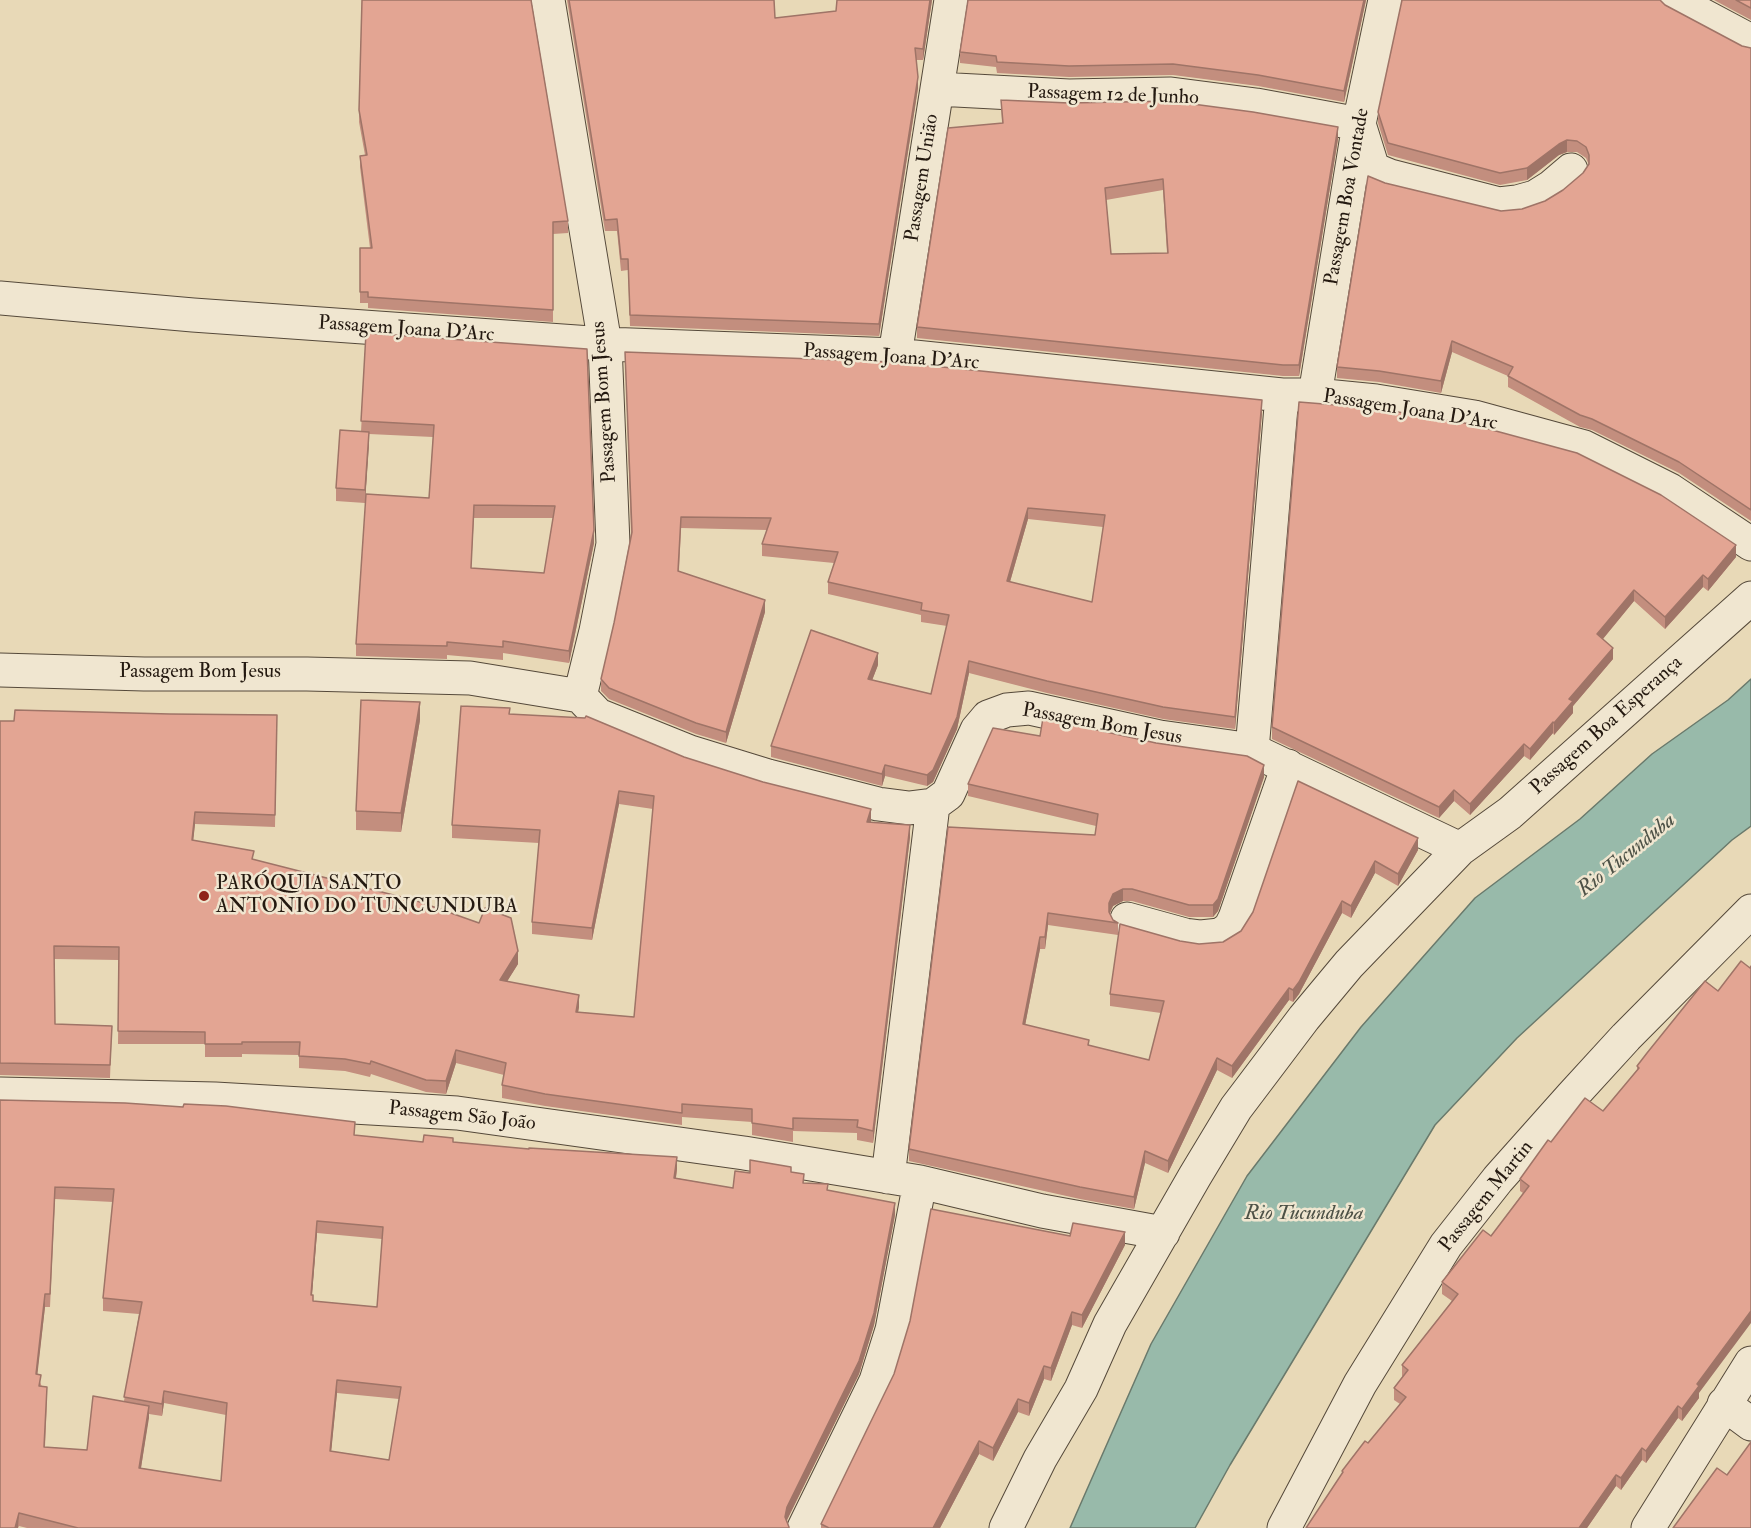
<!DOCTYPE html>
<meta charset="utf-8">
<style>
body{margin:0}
canvas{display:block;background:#e8d9b7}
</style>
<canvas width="1751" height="1528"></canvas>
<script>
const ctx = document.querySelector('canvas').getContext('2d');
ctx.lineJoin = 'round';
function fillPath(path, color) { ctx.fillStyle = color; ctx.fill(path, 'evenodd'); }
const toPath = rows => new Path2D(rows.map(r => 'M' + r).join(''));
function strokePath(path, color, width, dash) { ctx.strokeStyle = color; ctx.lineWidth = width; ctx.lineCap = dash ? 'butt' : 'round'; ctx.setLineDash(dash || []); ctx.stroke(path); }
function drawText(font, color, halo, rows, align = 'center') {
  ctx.font = font + ' "IM FELL Double Pica",serif'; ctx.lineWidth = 5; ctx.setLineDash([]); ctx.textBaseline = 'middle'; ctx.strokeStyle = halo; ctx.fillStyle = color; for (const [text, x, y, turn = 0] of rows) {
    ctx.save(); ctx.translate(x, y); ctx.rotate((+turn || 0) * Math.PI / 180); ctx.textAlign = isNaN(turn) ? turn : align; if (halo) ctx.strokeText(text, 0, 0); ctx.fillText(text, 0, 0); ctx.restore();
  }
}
const water = toPath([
 [1751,679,1751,826,1732,840,1517,1038,1435,1125,1230,1465,1195,1528,1070,1528,1151,1344,1247,1176,1361,1027,1475,898,1580,819,1652,754,1728,700,1751,679]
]);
const minor = toPath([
 [548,0,605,344,613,544,596,631,580,696],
 [1674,0,1751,41],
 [937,89,1069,96,1171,94,1256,105,1359,124,1373,169,1390,176,1499,204,1517,202,1535,197,1551,187,1571,170],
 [0,298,193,315,605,344,895,355,1282,395,1315,395,1376,401,1474,417,1584,447,1670,490,1751,544],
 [895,355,951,0],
 [1315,395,1359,124,1385,0],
 [0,670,144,674,307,674,470,678,580,696,598,715,690,752,768,776,878,804,909,808,933,805,948,794,977,730,988,717,1007,710,1029,708,1160,737,1252,750,1460,849],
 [1252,750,1282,395],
 [1127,919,1185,935,1201,937,1220,935,1230,928,1235,918,1288,766],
 [0,1094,215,1099,457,1113,744,1153,920,1182,1042,1211,1163,1233],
 [888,1177,933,805],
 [1724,1404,1751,1424],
 [804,1528,876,1381,892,1330,920,1182],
 [1006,1528,1040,1459,1081,1389,1110,1324,1195,1176,1236,1108,1304,1018,1349,964,1460,849,1510,813,1751,598],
 [1284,1528,1360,1384,1446,1245,1498,1179,1572,1096,1626,1037,1751,911],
 [1648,1528,1751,1363]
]);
const wall = toPath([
 [362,0,568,221,568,233,553,234,553,322,368,308,368,303,360,303,360,248,370,248,360,167,360,156,365,155,359,122],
 [567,0,774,0,775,18,932,0,923,60,916,60,918,88,879,336,630,326,628,270,621,271,617,231,605,231],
 [1366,0,1344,102,1258,86,1173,75,1069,77,997,73,996,67,960,63,960,52],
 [1714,0,1751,0,1751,20],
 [1665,5,1742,46,1751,48,1751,521,1679,473,1592,430,1580,427,1508,387,1508,376,1452,352,1441,393,1379,382,1337,378,1337,367,1385,183,1501,211,1522,209,1545,201,1563,190,1583,173,1589,165,1586,158,1577,152,1567,152,1559,155,1527,180,1500,185,1388,155,1378,123,1378,112],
 [1001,100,1338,139,1299,376,1283,376,917,338,917,327,1002,123],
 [1163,190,1167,253,1111,254,1106,200],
 [366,333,594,543,569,663,503,653,503,660,447,655,447,659,356,656,356,644,429,498,433,437,369,434,365,503,336,501,336,488,361,432],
 [474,518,553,518,544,573,471,568],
 [625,352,1262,412,1235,729,1163,719,1047,693,969,673,957,729,933,782,927,786,885,776,882,786,771,757,771,746,878,665,872,680,931,694,947,626,921,622,921,615,828,594,828,582,834,563,762,556,762,544,767,530,681,528,679,571,765,612,726,743,696,734,609,699,601,691,601,679,614,623,631,534],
 [1028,519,1103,527,1092,602,1010,582],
 [1299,402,1736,557,1708,591,1703,587,1665,629,1634,601,1603,639,1613,659,1573,706,1573,713,1554,735,1553,733,1530,760,1524,756,1470,815,1454,801,1439,818,1272,739,1272,727],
 [170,714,277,715,275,827,195,824,193,840,254,860,518,964,507,981,579,1007,578,1012,634,1017,653,809,619,804,592,940,532,934,532,922,539,843,452,838,452,825,510,714,684,757,871,823,910,837,873,1143,857,1140,857,1133,793,1131,793,1142,752,1135,752,1122,682,1117,682,1125,545,1106,502,1098,502,1085,504,1075,456,1063,446,1094,426,1092,371,1074,370,1077,345,1071,299,1068,299,1055,242,1054,242,1057,205,1057,205,1044,118,1044,119,960,54,959,55,1024,112,1026,110,1078,0,1075,0,721,14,721],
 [420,720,401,832,356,830,356,811],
 [1264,777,1218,911,1213,917,1189,917,1132,901,1123,901,1113,906,1110,913,1113,920,1118,923,1118,935,1048,925,1045,949,1040,949,1025,1025,1089,1046,1149,1060,1161,1013,1110,1006,1110,994,1180,941,1199,944,1223,942,1241,931,1253,912,1298,781,1418,850,1398,886,1375,873,1351,918,1342,913,1299,994,1293,1002,1289,1000,1232,1078,1217,1070,1168,1173,1145,1163,1134,1209,1080,1199,909,1161,909,1149,948,827,1095,835,1096,826,968,796,968,784],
 [1647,1053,1699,1398,1682,1421,1678,1418,1646,1463,1642,1460,1621,1490,1616,1486,1587,1528,1306,1528,1342,1474,1342,1471,1368,1443,1400,1404,1394,1400,1394,1388,1402,1377,1402,1365,1452,1301,1442,1294,1442,1282,1491,1236,1523,1193,1520,1191,1520,1179,1551,1142,1603,1111,1637,1070,1637,1066],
 [0,1100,423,1142,453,1142,677,1169,676,1178,733,1188,750,1173,791,1172,804,1183,828,1190,895,1215,874,1325,859,1374,787,1520,789,1528,27,1528,19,1526,18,1528,0,1528],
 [55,1199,113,1202,103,1298,103,1311,139,1314,124,1401,87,1450,45,1447,47,1400,37,1374,45,1307,50,1307],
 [317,1233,382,1239,377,1307,313,1301,312,1295],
 [337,1393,399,1399,389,1460,331,1451],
 [164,1403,226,1415,221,1481,141,1468,149,1414,162,1416],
 [1070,1236,1125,1245,1082,1328,1072,1325,1051,1381,1044,1379,1029,1416,1018,1412,993,1461,979,1454,940,1528,821,1528,821,1524]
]);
const shadedWall = toPath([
 [930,0,932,0,923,60,923,49],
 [1364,0,1366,0,1344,102,1344,91],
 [918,77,918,88,879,336,879,324],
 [1338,127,1338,139,1299,376,1299,365],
 [1567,140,1567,152,1559,155,1527,180,1527,168,1559,144],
 [1452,341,1452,352,1441,393,1441,381],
 [1262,400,1262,412,1235,729,1235,717],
 [369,432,369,445,365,503,365,490],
 [1028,508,1028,519,1007,592,1007,581],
 [594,530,594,543,569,663,569,651],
 [1736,545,1736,557,1708,591,1708,579],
 [1703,575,1703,587,1665,629,1665,617],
 [1634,590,1634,601,1597,646,1597,634],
 [765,600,765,612,726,743,726,732],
 [1613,648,1613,659,1573,706,1573,713,1554,735,1554,723,1569,699],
 [878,653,878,665,868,691,868,679],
 [969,661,969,673,957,729,933,782,927,786,927,775],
 [420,702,420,720,401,832,401,813],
 [1553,722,1553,733,1530,760,1530,749],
 [1524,744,1524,756,1470,815,1470,804],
 [885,765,885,776,882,786,882,774],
 [1264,765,1264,777,1218,911,1213,917,1213,905],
 [1454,790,1454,801,1439,818,1439,807],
 [619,791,619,804,592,940,592,928],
 [871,809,871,822,867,835,867,822],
 [195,812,195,824,192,853,192,840],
 [910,825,910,837,873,1143,873,1131],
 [1418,838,1418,850,1398,886,1398,874],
 [1375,861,1375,873,1351,918,1351,906],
 [1123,889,1123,901,1113,906,1109,915,1109,903,1113,894],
 [1342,901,1342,913,1299,994,1293,1002,1293,990],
 [1048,913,1048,925,1045,949,1045,937],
 [1040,937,1040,949,1023,1036,1023,1024],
 [518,951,518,964,500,993,500,980],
 [1289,988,1289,1000,1232,1078,1232,1066],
 [579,995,579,1007,576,1024,576,1012],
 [456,1050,456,1063,446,1094,446,1081],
 [1217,1058,1217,1070,1168,1173,1168,1161],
 [1145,1151,1145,1163,1134,1209,1134,1197],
 [677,1157,677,1169,674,1191,674,1178],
 [895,1203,895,1215,874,1325,859,1374,787,1520,786,1528,785,1517,787,1507],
 [317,1221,317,1233,311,1307,311,1295],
 [1125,1232,1125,1245,1082,1328,1082,1315],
 [45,1294,45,1307,36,1387,36,1374],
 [1751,1311,1751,1323,1699,1393,1699,1398,1682,1421,1682,1409,1697,1384],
 [1072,1312,1072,1325,1051,1381,1051,1368],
 [1044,1366,1044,1379,1029,1416,1029,1403],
 [337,1380,337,1393,330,1464,330,1451],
 [164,1391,164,1403,162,1416,162,1404],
 [1018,1399,1018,1412,993,1461,993,1448],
 [149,1406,149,1418,139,1480,139,1468],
 [1678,1406,1678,1418,1646,1463,1646,1451],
 [979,1441,979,1454,940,1528,933,1528],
 [1642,1448,1642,1460,1621,1490,1621,1478],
 [1616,1475,1616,1486,1587,1528,1579,1528],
 [19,1513,18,1528,15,1528]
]);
const building = toPath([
 [362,0,531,0,568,221,553,222,553,310,368,297,368,292,360,292,360,248,372,248,360,156,367,155,359,110,362,0],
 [569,0,774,0,775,18,836,11,837,0,930,0,923,49,915,48,918,77,879,324,630,315,628,259,621,259,617,219,605,220,569,0],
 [968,0,1364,0,1344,91,1258,75,1173,64,1069,66,997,62,996,56,960,52,968,0],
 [1402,0,1660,0,1665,5,1742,46,1751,48,1751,510,1679,462,1592,419,1580,415,1508,376,1513,367,1452,341,1441,381,1379,371,1337,367,1368,176,1385,183,1501,211,1522,209,1545,201,1563,190,1583,173,1589,164,1589,155,1586,147,1577,141,1567,140,1559,144,1527,168,1500,173,1388,143,1378,112,1402,0],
 [1736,0,1751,0,1751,8,1736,0],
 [1001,100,1069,103,1170,101,1253,112,1338,127,1299,365,1283,365,917,327,948,128,1003,123,1001,100],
 [1163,179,1168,253,1111,254,1105,188,1163,179],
 [366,333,587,349,594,530,569,651,503,641,503,647,447,642,447,646,356,644,366,494,429,498,434,425,361,421,366,333],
 [474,505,555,506,544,573,471,568,474,505],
 [625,352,894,362,1262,400,1235,717,1163,707,1047,681,969,661,957,717,933,770,927,775,885,765,882,774,771,746,811,630,878,653,868,679,931,694,949,615,921,610,922,603,828,582,838,552,762,544,771,518,681,517,678,571,765,600,726,732,696,723,609,688,601,679,614,623,632,532,625,352],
 [1028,508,1105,515,1092,602,1007,581,1028,508],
 [1299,402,1374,408,1470,424,1577,453,1661,495,1736,545,1708,579,1703,575,1665,617,1634,590,1597,634,1613,648,1569,699,1573,701,1554,723,1553,722,1530,749,1524,744,1470,804,1454,790,1439,807,1272,727,1299,402],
 [340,430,369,432,365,490,336,488,340,430],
 [361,700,420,702,401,813,356,811,361,700],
 [461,706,510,708,509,714,585,718,586,716,684,757,763,782,871,809,867,822,910,825,873,1131,857,1127,858,1120,793,1118,793,1129,752,1123,752,1109,682,1104,682,1113,545,1094,502,1085,506,1063,456,1050,446,1081,426,1080,371,1061,370,1064,345,1059,299,1056,300,1042,242,1042,242,1044,205,1044,205,1032,118,1031,119,947,54,946,55,1024,112,1026,110,1065,0,1063,0,721,14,721,15,710,170,714,277,715,275,815,195,812,192,840,254,851,252,859,417,901,479,923,485,908,511,918,518,951,500,980,579,995,576,1012,634,1017,654,796,619,791,592,928,532,922,540,830,452,825,461,706],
 [1043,718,1156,743,1247,756,1264,765,1218,899,1213,905,1189,905,1132,889,1123,889,1113,894,1109,903,1109,912,1113,920,1118,923,1048,913,1045,937,1040,937,1023,1024,1089,1040,1088,1045,1149,1060,1164,1001,1110,994,1120,924,1180,941,1199,944,1223,942,1241,931,1253,912,1298,781,1418,838,1398,874,1375,861,1351,906,1342,901,1299,982,1293,990,1289,988,1232,1066,1217,1058,1168,1161,1145,1151,1134,1197,1080,1187,909,1149,948,827,1095,835,1098,814,968,784,993,728,1040,736,1043,718],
 [1741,961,1750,968,1751,966,1751,1311,1697,1384,1699,1386,1682,1409,1678,1406,1646,1451,1642,1448,1621,1478,1616,1475,1579,1528,1306,1528,1343,1472,1342,1471,1365,1441,1368,1443,1406,1397,1394,1388,1408,1370,1402,1365,1458,1294,1442,1282,1483,1230,1491,1236,1529,1186,1520,1179,1548,1140,1551,1142,1585,1098,1603,1111,1639,1068,1637,1066,1647,1053,1705,981,1718,991,1741,961],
 [0,1100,125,1103,183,1107,184,1104,226,1106,355,1122,354,1135,423,1142,424,1135,453,1138,453,1142,529,1149,529,1148,677,1157,674,1178,733,1188,735,1171,750,1173,750,1160,791,1167,791,1172,804,1174,803,1183,828,1184,827,1190,895,1203,874,1313,859,1361,787,1507,785,1517,789,1527,789,1528,78,1528,19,1513,15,1528,0,1528,0,1100],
 [55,1187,114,1189,103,1298,142,1302,124,1397,162,1404,164,1391,227,1403,221,1481,139,1468,149,1406,93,1396,87,1450,44,1447,47,1387,39,1386,41,1375,36,1374,45,1294,50,1294,55,1187],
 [317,1221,383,1227,377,1307,313,1301,313,1295,311,1295,317,1221],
 [337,1380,401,1387,389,1460,330,1451,337,1380],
 [931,1209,1070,1236,1073,1223,1125,1232,1082,1315,1072,1312,1051,1368,1044,1366,1029,1403,1018,1399,993,1448,979,1441,933,1528,829,1528,821,1524,894,1374,910,1321,931,1209],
 [1751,1442,1751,1528,1673,1528,1717,1468,1727,1475,1751,1442]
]);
const markers = [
 [204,896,6,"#8f2418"]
];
const streetNames = [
 ["Passagem 12 de Junho",1113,96,2],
 ["Passagem União",923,178,-81],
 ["Passagem Boa Vontade",1348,197,-80],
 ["Passagem Joana D’Arc",406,330,4],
 ["Passagem Joana D’Arc",891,358,4],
 ["Passagem Bom Jesus",605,402,-94],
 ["Passagem Joana D’Arc",1410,411,9],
 ["Passagem Bom Jesus",200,673],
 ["Passagem Bom Jesus",1102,725,10],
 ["Passagem Boa Esperança",1607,726,-42],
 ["Passagem São João",462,1117,6],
 ["Passagem Martin",1487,1197,-51]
];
const poiNames = [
 ["PARÓQUIA SANTO",216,885],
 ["ANTONIO DO TUNCUNDUBA",216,908]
];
const waterNames = [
 ["Rio Tucunduba",1627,856,-39],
 ["Rio Tucunduba",1304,1214]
];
fillPath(water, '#98baaa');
strokePath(water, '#6a7a6c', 1.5);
strokePath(minor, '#55493a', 35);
strokePath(minor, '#f0e6d0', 33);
fillPath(wall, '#c38e7e');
fillPath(shadedWall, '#9f7467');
fillPath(building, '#e3a593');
strokePath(building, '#9f7467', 1.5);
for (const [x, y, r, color] of markers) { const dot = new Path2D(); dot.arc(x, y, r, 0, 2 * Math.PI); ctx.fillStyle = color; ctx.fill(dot); strokePath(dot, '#f0e6d0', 2); }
drawText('20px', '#241910', '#f0e6d0', streetNames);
drawText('20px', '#241910', '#f0e6d0', poiNames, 'left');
drawText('italic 21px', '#4d5146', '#f0e6d0', waterNames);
</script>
